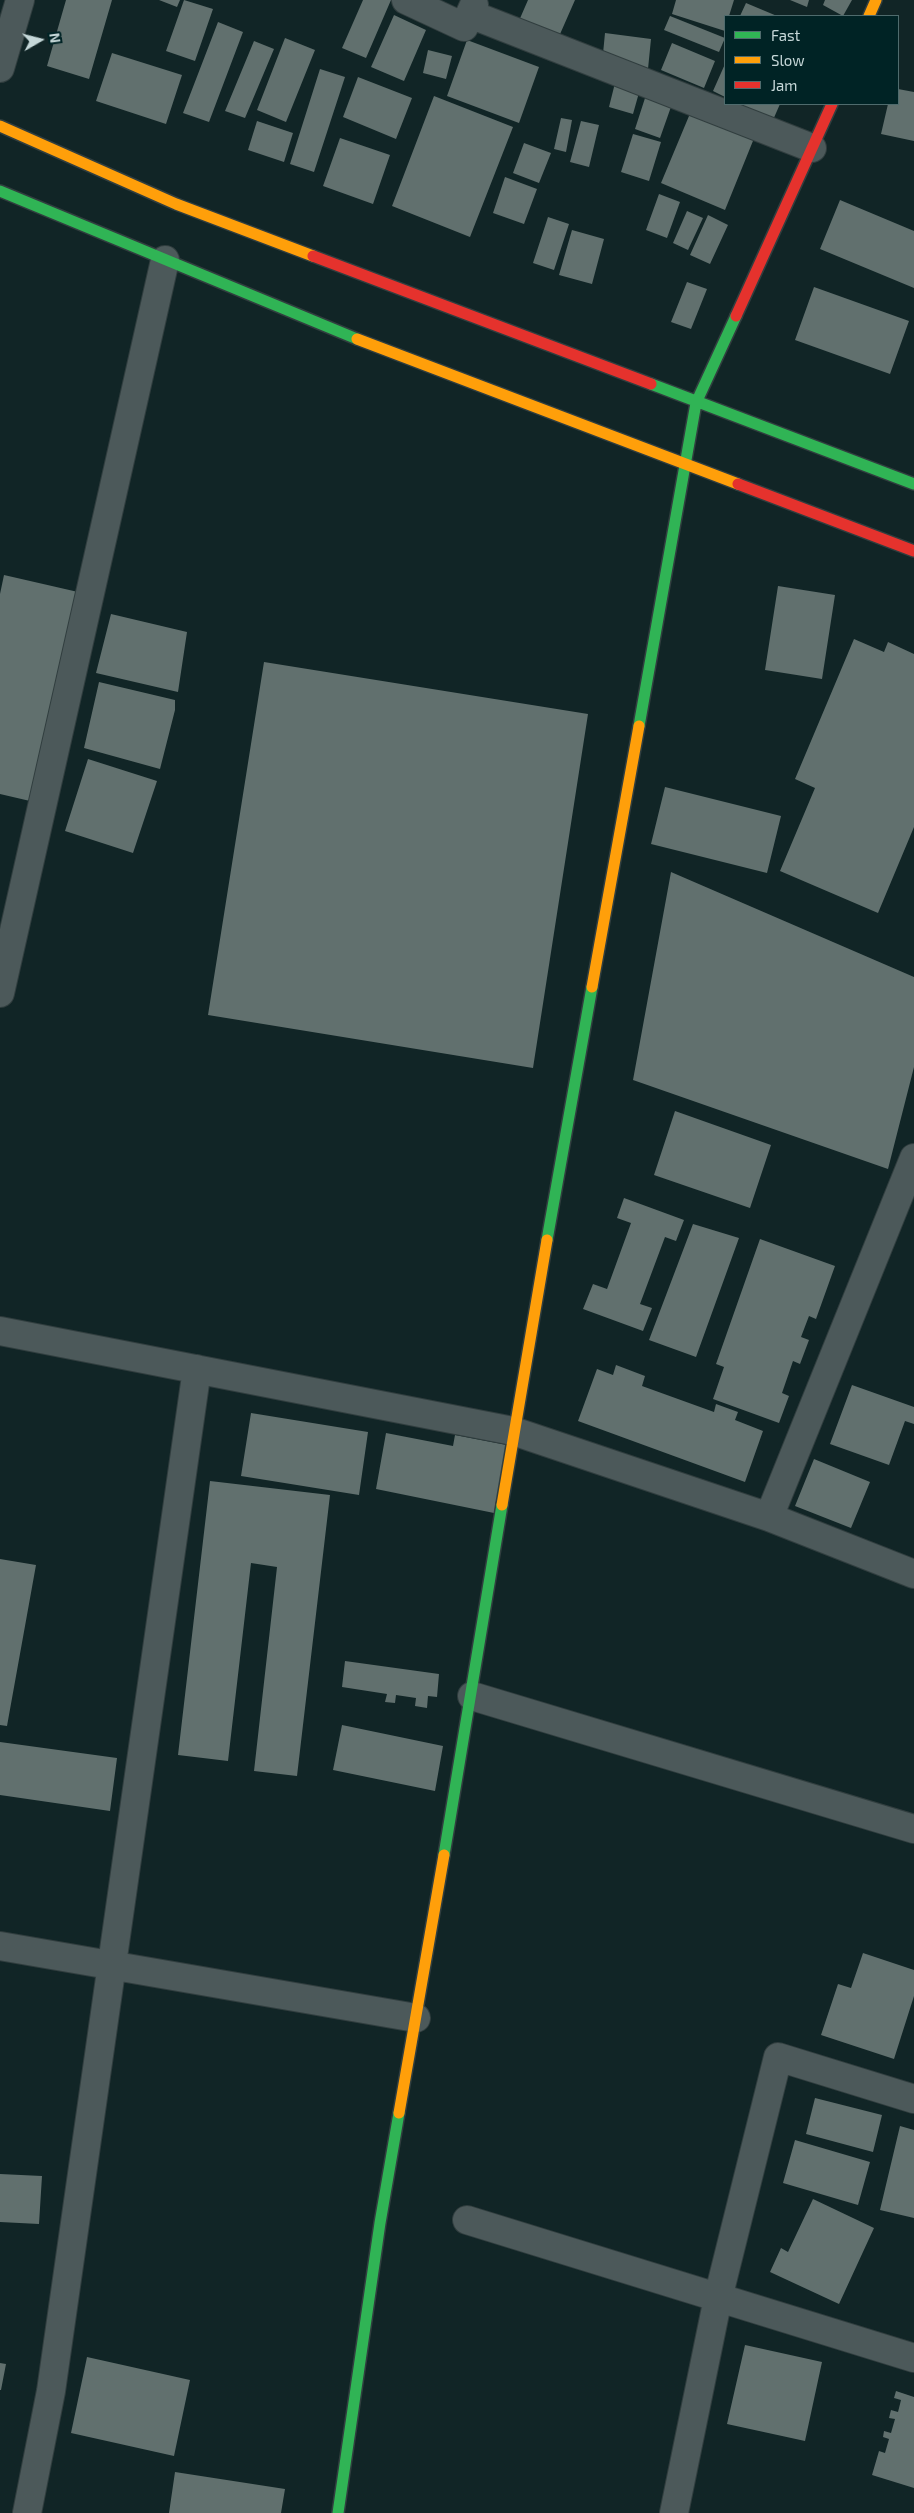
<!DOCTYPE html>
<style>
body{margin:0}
#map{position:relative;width:914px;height:2513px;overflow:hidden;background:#112526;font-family:"Exo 2",sans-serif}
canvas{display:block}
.legend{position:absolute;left:724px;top:15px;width:175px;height:90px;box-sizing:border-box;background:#002325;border:1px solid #4f6b6d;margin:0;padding:6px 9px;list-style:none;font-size:15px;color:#c5d7d8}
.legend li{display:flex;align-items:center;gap:10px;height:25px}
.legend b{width:25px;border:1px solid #4f6b6d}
.north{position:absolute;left:15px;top:15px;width:50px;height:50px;-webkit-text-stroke:4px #002325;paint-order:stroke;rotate:82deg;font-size:14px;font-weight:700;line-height:20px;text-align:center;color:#c5d7d8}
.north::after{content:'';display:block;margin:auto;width:18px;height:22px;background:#c5d7d8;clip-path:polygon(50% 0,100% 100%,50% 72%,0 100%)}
</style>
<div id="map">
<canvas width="914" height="2513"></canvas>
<ul class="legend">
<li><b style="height:6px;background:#30b455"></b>Fast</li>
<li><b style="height:6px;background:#ff9f0a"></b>Slow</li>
<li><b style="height:6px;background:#e5322d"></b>Jam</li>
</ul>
<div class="north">N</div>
</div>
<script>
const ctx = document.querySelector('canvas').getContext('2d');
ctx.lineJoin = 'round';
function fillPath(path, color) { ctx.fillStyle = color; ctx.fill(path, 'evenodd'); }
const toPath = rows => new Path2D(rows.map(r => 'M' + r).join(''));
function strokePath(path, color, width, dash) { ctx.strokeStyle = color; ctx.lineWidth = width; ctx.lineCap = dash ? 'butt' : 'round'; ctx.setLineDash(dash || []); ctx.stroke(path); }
const building = toPath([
 [66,0,112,0,89,79,47,66],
 [159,0,180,0,177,7],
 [184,0,213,9,195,61,166,51],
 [363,0,391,0,366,58,342,48],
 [528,0,575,0,557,41,518,23],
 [676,0,734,0,729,16,725,16,725,31,672,14],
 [790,0,809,0,807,7],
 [825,0,852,0,843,16,823,5],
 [746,3,777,16,740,16],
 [394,15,426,30,404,81,371,67],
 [670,16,725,38,719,52,664,30],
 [218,22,243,32,209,122,183,113],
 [605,33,651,39,648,69,602,64],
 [285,38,315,50,286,122,257,110],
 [467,40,539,67,519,123,447,96],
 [254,41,274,49,245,118,225,111],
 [672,43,715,61,704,88,661,70],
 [428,50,452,56,446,79,423,73],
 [112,53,182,75,166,124,96,101],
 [725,64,725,97,713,91],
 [320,69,345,77,314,172,290,164],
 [617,75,642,82,633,114,609,107],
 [358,77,412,98,396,139,343,117],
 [898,89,914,92,914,141,881,134,888,104,898,104],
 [646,95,672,104,660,138,635,129],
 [434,96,513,127,470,237,392,206],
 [694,104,757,131,725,210,661,183],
 [740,104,780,104,773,120],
 [561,118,572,120,566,152,554,149],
 [257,121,293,133,284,162,248,150],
 [581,121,599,125,589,167,570,162],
 [633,134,661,142,649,181,621,172],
 [340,138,390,155,373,204,323,186],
 [524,143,551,153,539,183,513,173],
 [505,177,537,189,524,224,493,213],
 [659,194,680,202,667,238,646,230],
 [840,200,914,231,914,288,820,249],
 [687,211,703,218,688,250,673,243],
 [708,215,728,225,710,264,690,255],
 [548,217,569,224,554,270,533,263],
 [572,230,604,239,592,284,559,275],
 [687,282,707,289,691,329,671,322],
 [814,287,909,321,890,374,795,340],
 [4,575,78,592,30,801,0,794,0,594],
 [778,586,835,595,822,679,765,670],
 [111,614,187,632,178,692,96,673],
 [854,639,884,652,888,642,914,654,914,827,878,913,780,871,815,788,795,779],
 [264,662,588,714,533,1068,208,1015],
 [99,682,175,700,175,710,160,769,84,748],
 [88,759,157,781,133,853,65,831],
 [665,787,781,816,767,873,651,844],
 [671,872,914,977,914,1067,888,1169,633,1080],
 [675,1111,771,1145,750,1208,654,1175],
 [624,1198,684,1220,676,1241,665,1237,640,1304,652,1308,643,1331,583,1309,593,1284,607,1289,631,1223,617,1218],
 [693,1224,739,1238,696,1357,649,1340],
 [760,1239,835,1266,816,1319,809,1316,801,1337,809,1340,800,1364,793,1361,782,1393,789,1396,779,1423,713,1399,724,1367,716,1364],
 [616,1365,645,1376,642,1386,714,1412,716,1404,738,1412,735,1420,763,1431,745,1482,578,1421,597,1369,613,1375],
 [852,1385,914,1407,914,1424,905,1421,889,1465,830,1444],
 [251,1413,368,1432,359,1495,241,1476],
 [386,1433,453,1446,455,1435,507,1445,494,1513,376,1489],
 [814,1459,870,1482,851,1528,795,1506],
 [210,1481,330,1495,297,1776,254,1771,277,1567,251,1563,228,1761,178,1755],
 [0,1559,36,1565,7,1726,0,1725],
 [345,1661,439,1674,437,1697,428,1696,427,1708,415,1706,416,1698,396,1695,395,1703,385,1702,387,1694,342,1687],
 [342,1725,443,1746,435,1791,333,1770],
 [0,1742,117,1758,110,1811,0,1795],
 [863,1953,914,1970,914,1996,894,2059,821,2035,838,1984,851,1988],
 [815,2098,882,2115,873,2152,806,2134],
 [900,2126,914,2130,914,2218,880,2210],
 [795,2140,870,2162,858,2205,783,2183],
 [0,2174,42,2176,39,2224,0,2222],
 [813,2199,874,2228,839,2304,770,2272,781,2248,788,2252],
 [745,2345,822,2362,805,2441,727,2424],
 [87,2357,190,2380,174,2456,71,2433],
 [0,2363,6,2364,1,2390,0,2390],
 [896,2391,914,2397,914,2488,872,2475,879,2451,885,2453,889,2439,883,2437,884,2431,891,2433,895,2419,889,2418,891,2410,898,2412,901,2400,894,2398],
 [175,2472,285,2489,281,2513,169,2513]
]);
const street = toPath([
 [406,0,464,27,474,5],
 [470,14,812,148],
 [0,68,20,0],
 [0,993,165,260],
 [914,1158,769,1517,914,1574],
 [0,1331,513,1431,769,1517],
 [472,1696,914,1829],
 [0,1946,416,2018],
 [467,2220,914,2358],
 [27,2513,51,2391,197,1369],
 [674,2513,718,2298,778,2057,914,2099]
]);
const fast = toPath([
 [0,191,357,339],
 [651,384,914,484],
 [639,726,696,403,736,316],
 [547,1240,592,987],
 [444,1855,502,1505],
 [338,2513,380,2223,399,2113]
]);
const slow = toPath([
 [869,16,876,0],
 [0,126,176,204,313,256],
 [357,339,738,484],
 [592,987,639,726],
 [502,1505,547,1240],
 [399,2113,444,1855]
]);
const jam = toPath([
 [313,256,651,384],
 [736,316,832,104],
 [738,484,914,551]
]);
fillPath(building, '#61706e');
strokePath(street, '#313e3f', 30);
strokePath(fast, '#313e3f', 14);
strokePath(slow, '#313e3f', 14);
strokePath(jam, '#313e3f', 14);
strokePath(street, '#4c595a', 28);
strokePath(fast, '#30b455', 11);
strokePath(slow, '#ff9f0a', 11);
strokePath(jam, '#e5322d', 11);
</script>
